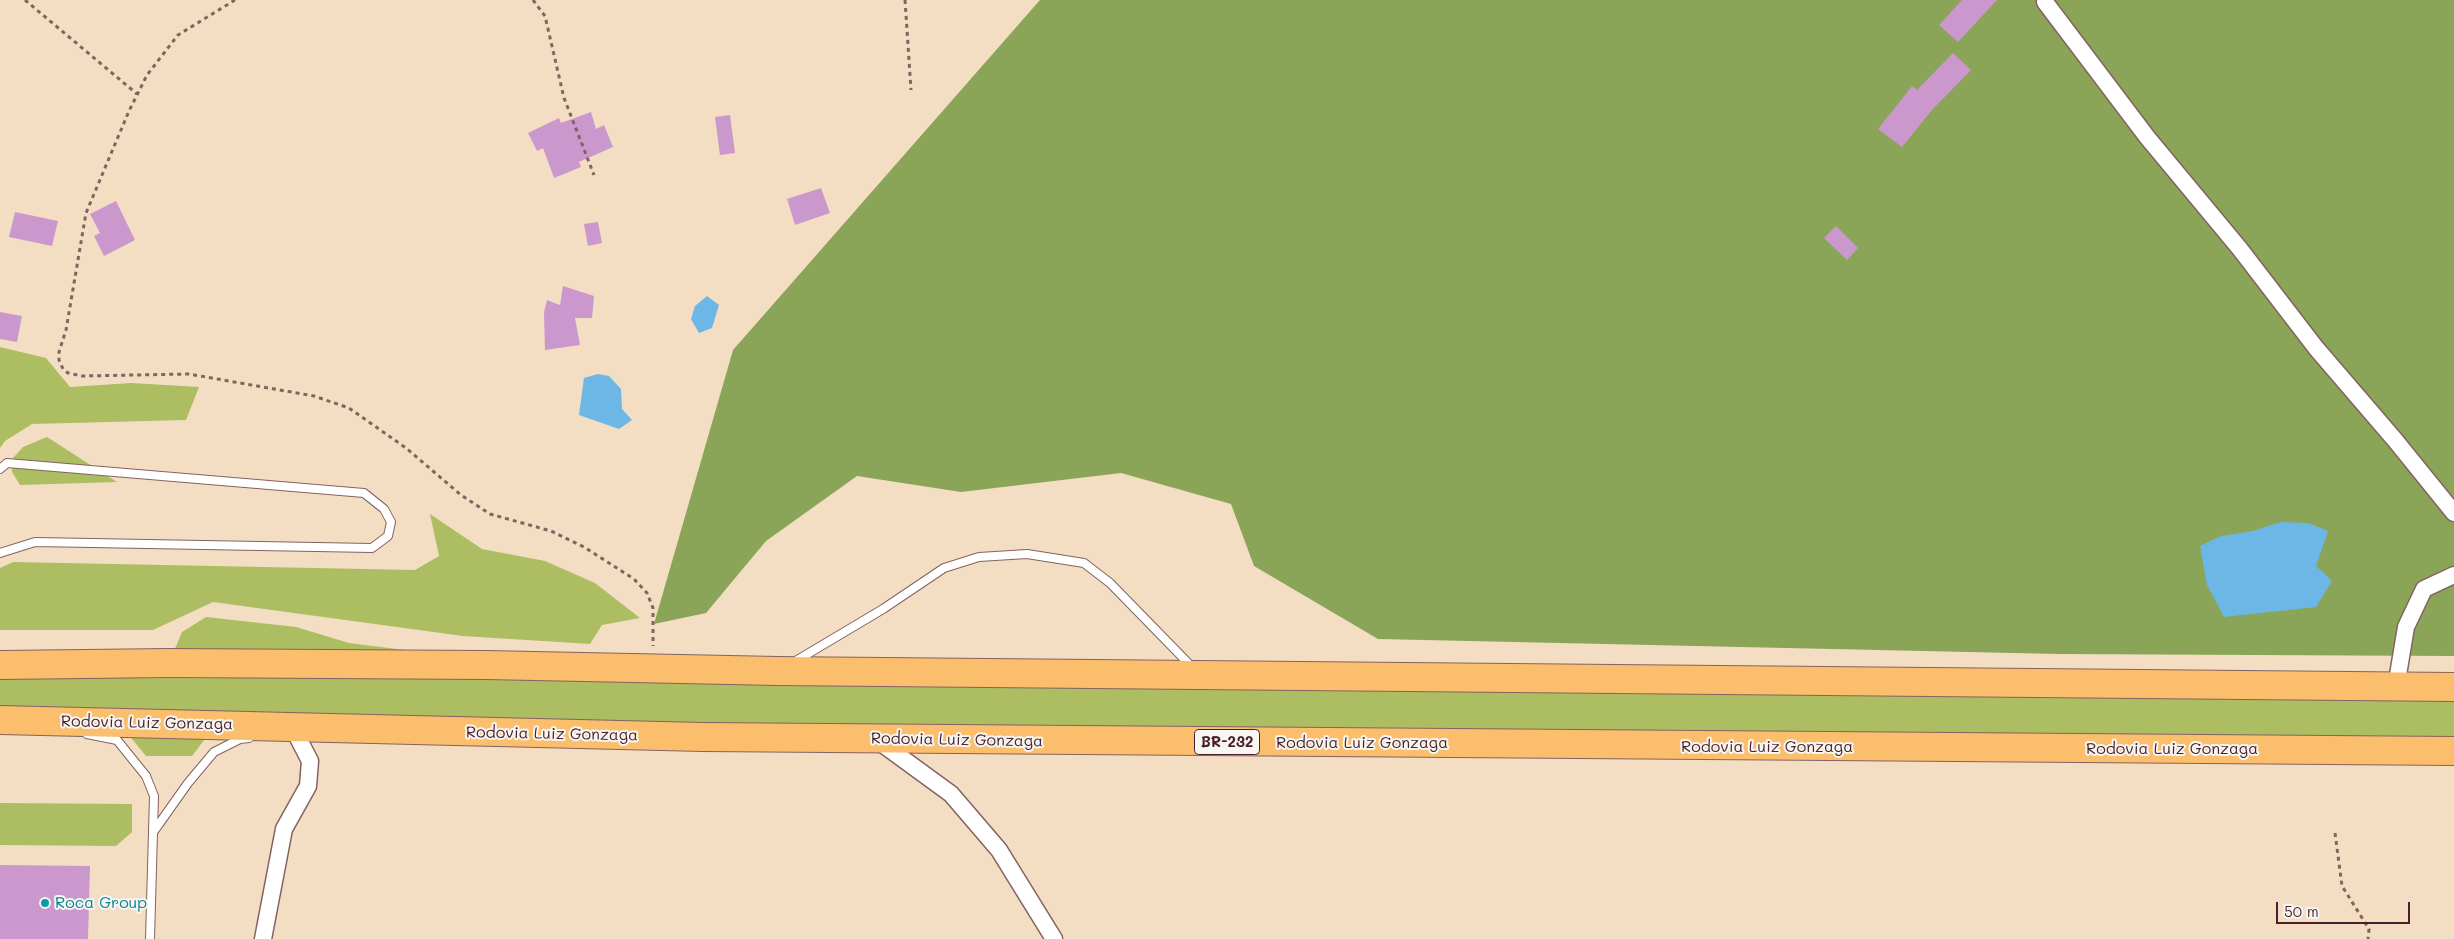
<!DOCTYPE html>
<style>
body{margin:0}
#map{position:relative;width:2454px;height:939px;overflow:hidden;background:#f3dec3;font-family:Mali,sans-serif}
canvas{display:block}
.scale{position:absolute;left:2276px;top:902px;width:134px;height:22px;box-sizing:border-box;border:2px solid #4a1f2b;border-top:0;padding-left:6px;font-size:15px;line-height:18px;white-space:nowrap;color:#4a1f2b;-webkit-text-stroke:4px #f6f6f2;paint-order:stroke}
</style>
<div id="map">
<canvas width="2454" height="939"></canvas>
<div class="scale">50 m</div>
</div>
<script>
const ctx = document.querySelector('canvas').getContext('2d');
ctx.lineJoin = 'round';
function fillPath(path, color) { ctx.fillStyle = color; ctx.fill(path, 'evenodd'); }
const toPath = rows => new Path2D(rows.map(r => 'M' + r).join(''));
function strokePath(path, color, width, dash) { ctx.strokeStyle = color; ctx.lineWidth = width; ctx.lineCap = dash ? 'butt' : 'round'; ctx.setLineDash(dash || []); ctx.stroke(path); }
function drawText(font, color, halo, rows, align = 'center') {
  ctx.font = font + ' Mali,sans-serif'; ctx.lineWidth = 4; ctx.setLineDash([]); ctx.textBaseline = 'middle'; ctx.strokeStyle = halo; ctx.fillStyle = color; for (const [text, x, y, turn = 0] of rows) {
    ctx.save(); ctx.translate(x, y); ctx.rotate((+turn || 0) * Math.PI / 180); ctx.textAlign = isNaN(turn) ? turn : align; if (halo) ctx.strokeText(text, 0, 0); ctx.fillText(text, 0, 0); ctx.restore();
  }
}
const green = toPath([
 [0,347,46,358,70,387,131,383,199,387,186,420,32,424,5,441,0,448],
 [47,437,117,482,20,485,12,472,13,458,23,447],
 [430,514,482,549,545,561,595,583,640,618,602,625,590,644,463,636,213,602,153,630,0,630,0,568,13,562,415,570,439,556],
 [206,617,296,627,349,643,429,653,169,663,182,632],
 [0,665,2454,695,2454,751,1056,741,0,707],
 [127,733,208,735,192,756,146,756],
 [0,803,132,804,132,832,116,846,0,845]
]);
const forest = toPath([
 [1040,0,2454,0,2454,656,2059,654,1378,639,1254,566,1231,504,1121,473,961,492,857,476,766,541,706,613,654,624,733,350]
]);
const water = toPath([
 [707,296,719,305,712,328,699,333,691,319,695,306],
 [598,374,609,376,621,389,622,409,632,420,619,429,579,415,584,378],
 [2281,522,2308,523,2328,531,2316,566,2332,581,2316,607,2224,617,2207,585,2200,546,2221,536,2253,531]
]);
const building = toPath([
 [1962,0,1997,0,1958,42,1939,25],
 [1953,53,1971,70,1932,110,1902,147,1878,129,1912,86,1917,90],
 [591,112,596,129,604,125,613,147,579,162,581,167,554,178,543,148,537,151,528,133,559,118,561,123],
 [730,115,735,153,720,155,715,117],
 [821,188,830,213,795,225,787,199],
 [116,201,135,240,104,256,94,236,100,233,90,214],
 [15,212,58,221,52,246,9,237],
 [598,222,602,243,588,246,584,224],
 [1836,226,1858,248,1847,260,1824,238],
 [563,286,594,296,592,318,575,318,580,345,545,350,544,312,547,300,560,305],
 [0,312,22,316,17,342,0,339],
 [0,865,90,866,88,939,0,939]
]);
const path = toPath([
 [25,0,137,94],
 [235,0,178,35,147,75,129,111,86,213,66,330,59,352,59,360,63,369,68,373,82,376,189,374,314,396,349,408,406,448,461,495,490,514,551,531,584,547,634,579,647,593,653,608,653,646],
 [533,0,545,16,564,98,594,175],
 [905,0,911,90],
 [2335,833,2342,886,2369,929,2368,939]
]);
const service = toPath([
 [0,469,7,463,364,493,384,509,391,522,388,536,372,548,35,542,0,553],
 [794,662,883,609,944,568,979,557,1027,554,1084,563,1110,583,1193,668],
 [87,734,117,740,146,776,154,796,150,939],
 [154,831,188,783,214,752,240,739,249,738]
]);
const minor = toPath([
 [2045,2,2147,137,2240,249,2316,348,2395,440,2454,513],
 [2396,687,2406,627,2424,589,2454,575],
 [877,740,951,794,999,850,1054,939],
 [263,939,284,829,308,786,310,761,295,732]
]);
const trunk = toPath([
 [0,665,169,663,486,665,778,671,2454,687],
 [0,720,703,737,2454,751]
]);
const markers = [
 [45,903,5,"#0f9aa8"]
];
const shields = [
 [1227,742,65]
];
const shieldNames = [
 ["BR-232",1227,742]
];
const streetNames = [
 ["Rodovia Luiz Gonzaga",147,723,1],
 ["Rodovia Luiz Gonzaga",552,734,1],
 ["Rodovia Luiz Gonzaga",957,740,1],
 ["Rodovia Luiz Gonzaga",1362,743],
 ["Rodovia Luiz Gonzaga",1767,747],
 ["Rodovia Luiz Gonzaga",2172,749]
];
const cultureNames = [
 ["Roca Group",55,903]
];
fillPath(green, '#adbe62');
fillPath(forest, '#8aa558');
fillPath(water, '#6cb7e5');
fillPath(building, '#cb98cd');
strokePath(service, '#856260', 10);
strokePath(minor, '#856260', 19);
strokePath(trunk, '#856260', 30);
strokePath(path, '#856260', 3, [4, 4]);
strokePath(service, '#fff', 8);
strokePath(minor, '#fff', 16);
strokePath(trunk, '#fabe6d', 28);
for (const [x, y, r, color] of markers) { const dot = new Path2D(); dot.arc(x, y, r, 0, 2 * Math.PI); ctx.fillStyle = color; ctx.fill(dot); strokePath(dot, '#f6f6f2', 2); }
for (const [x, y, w] of shields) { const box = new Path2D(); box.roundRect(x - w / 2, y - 12.5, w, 25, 4); ctx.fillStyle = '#f6f6f2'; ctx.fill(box); strokePath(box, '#4a1f2b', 1); }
drawText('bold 15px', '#4a1f2b', null, shieldNames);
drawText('16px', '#4a1f2b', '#f6f6f2', streetNames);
drawText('16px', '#0d838f', '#f6f6f2', cultureNames, 'left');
</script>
